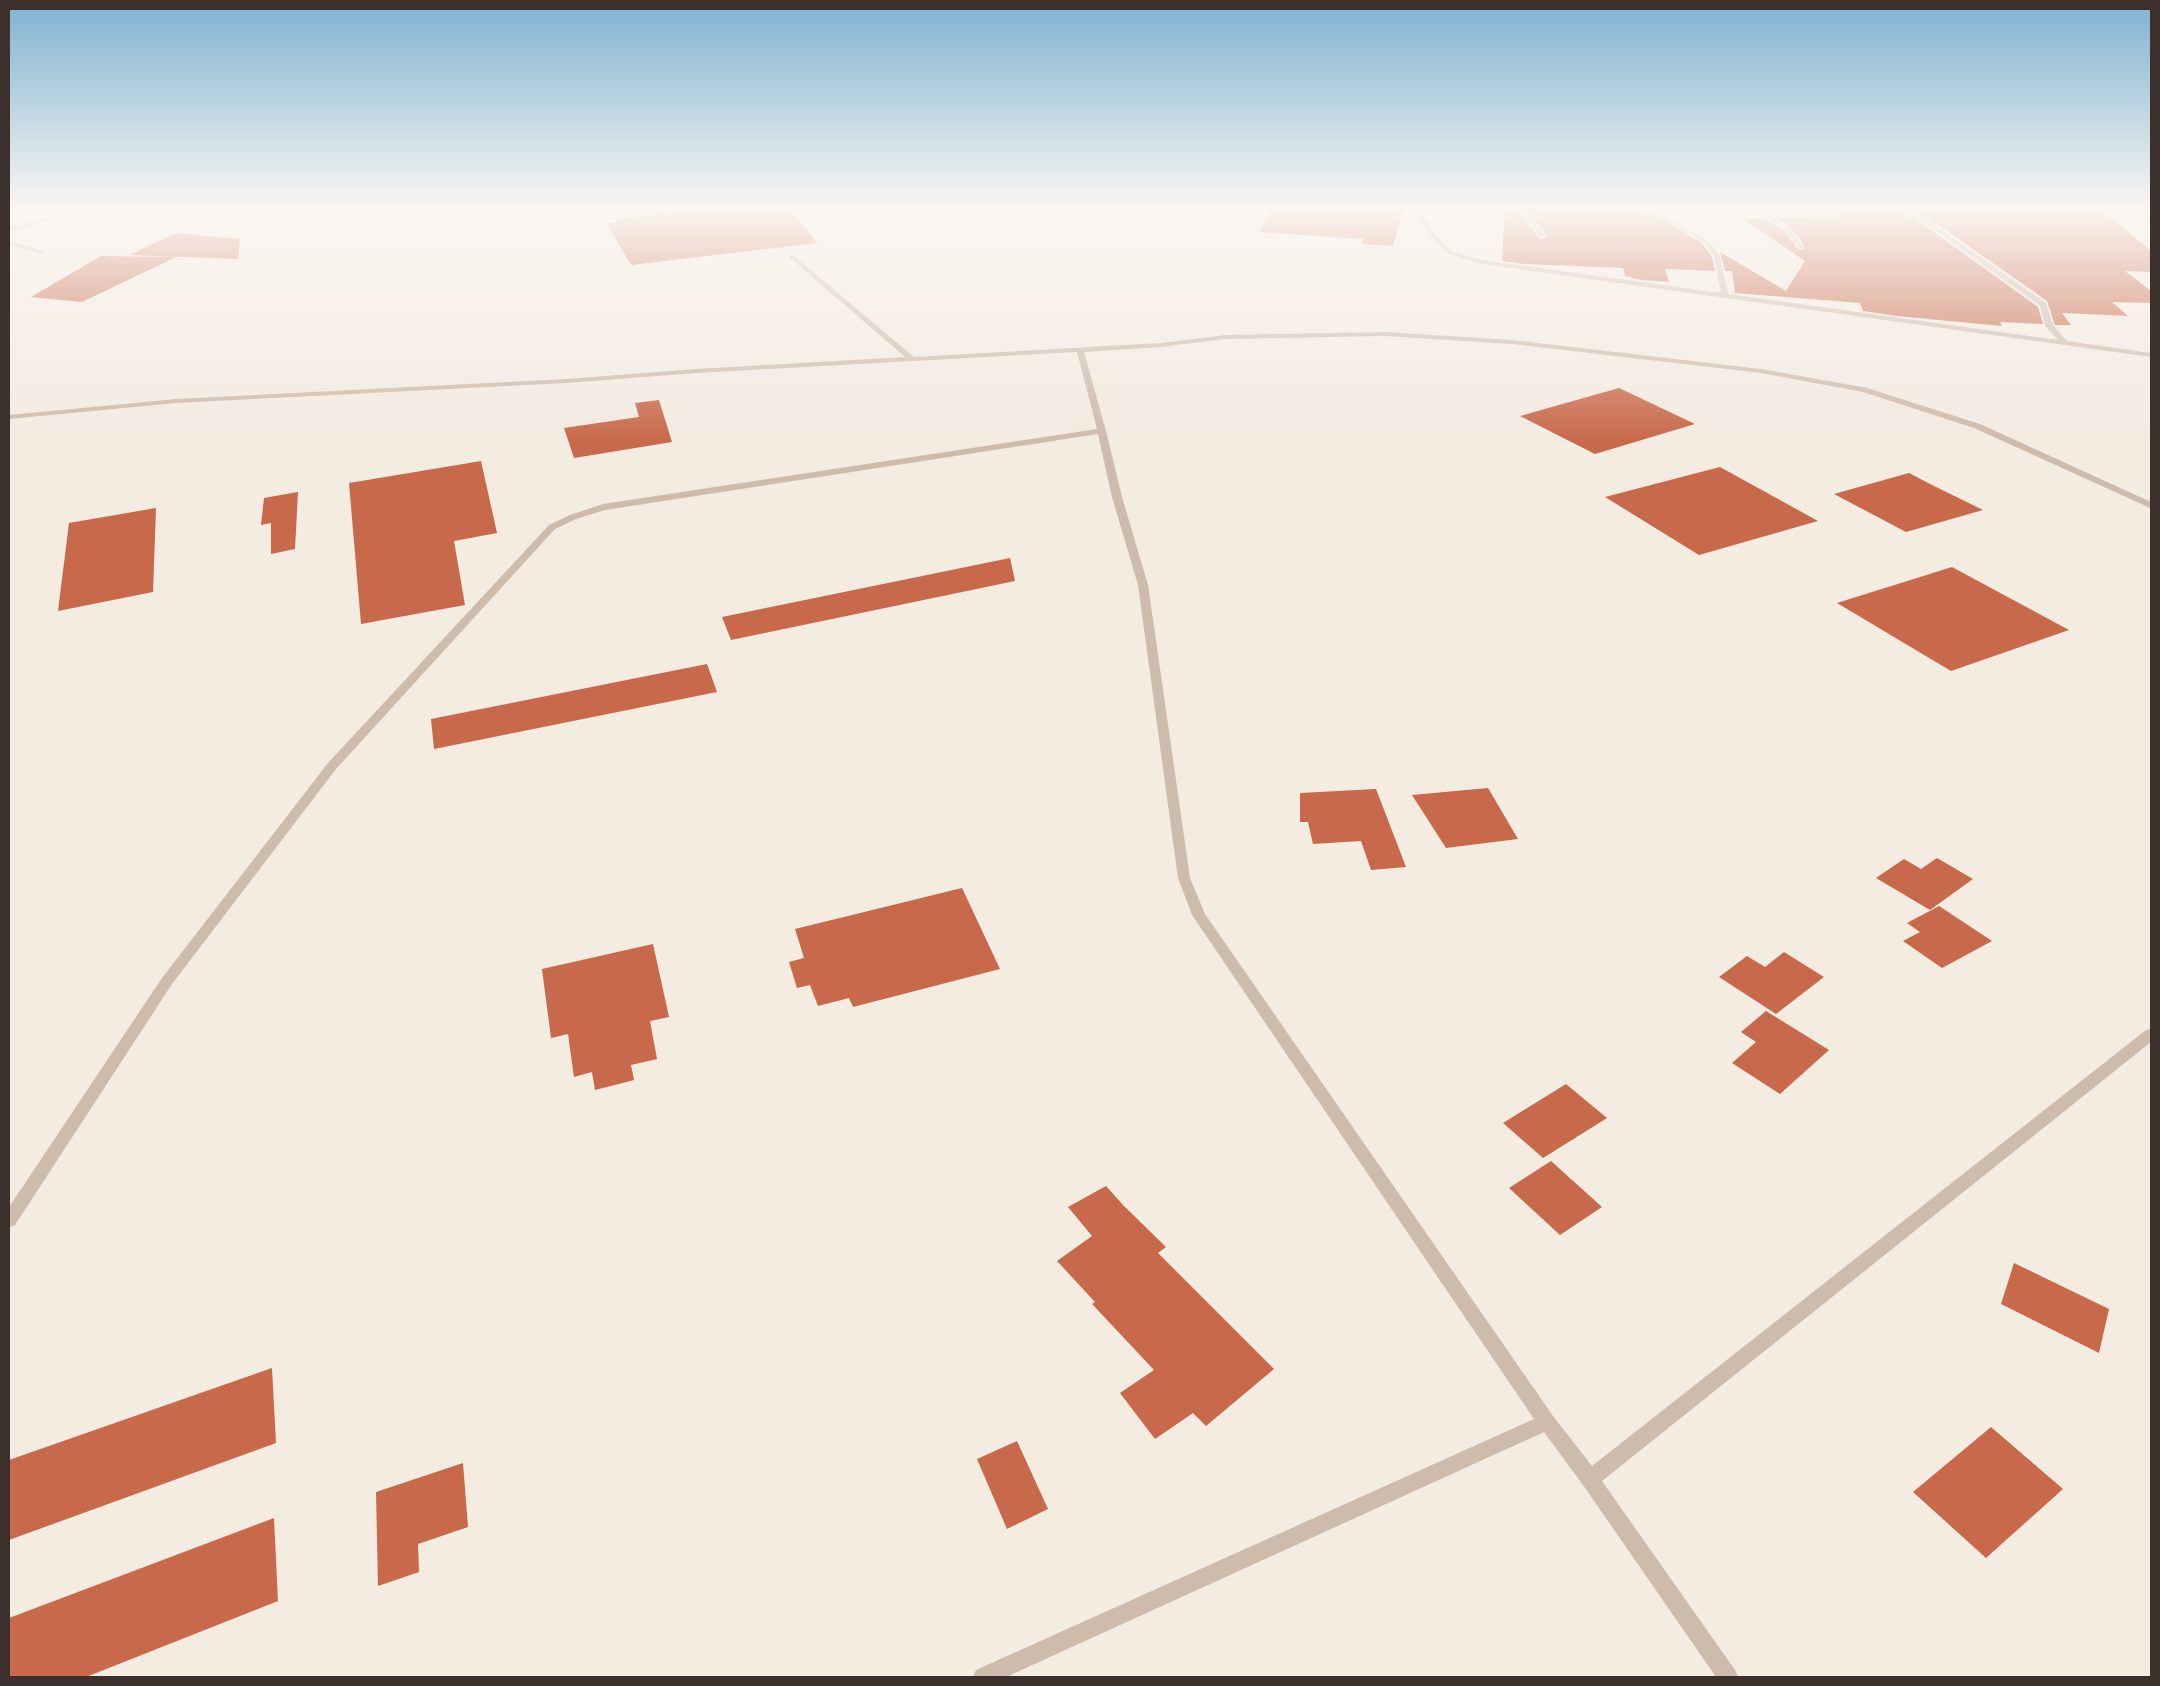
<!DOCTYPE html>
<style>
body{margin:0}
#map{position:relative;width:2160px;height:1686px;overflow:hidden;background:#f4ebe1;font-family:Karla,sans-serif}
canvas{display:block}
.frame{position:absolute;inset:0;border:10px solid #3b302b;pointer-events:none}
</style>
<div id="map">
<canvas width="2160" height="1686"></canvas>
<div class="frame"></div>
</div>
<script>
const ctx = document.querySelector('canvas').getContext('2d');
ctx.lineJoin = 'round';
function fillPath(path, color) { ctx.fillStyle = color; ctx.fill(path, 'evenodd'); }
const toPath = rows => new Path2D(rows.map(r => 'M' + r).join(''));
const building = toPath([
 [726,206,727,208,788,206,817,243,631,265,606,223,618,222,616,219],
 [1272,206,1404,206,1393,246,1362,244,1363,239,1259,232],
 [1505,206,1508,206,1521,214,1540,239,1545,238,1546,235,1527,210,1520,206,1631,206,1638,213,1650,212,1702,243,1712,257,1715,271,1665,269,1669,282,1642,280,1625,276,1623,268,1524,264,1502,261],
 [1827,206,1894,206,1934,232,2038,307,2043,324,2000,322,2002,326,1897,316,1863,311,1860,303,1735,293,1732,271,1725,271,1720,252,1786,291,1805,261,1742,218,1763,218,1783,230,1798,249,1803,250,1804,245,1789,226,1777,218,1839,217],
 [1906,206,2049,206,2053,209,2104,212,2151,251,2151,272,2125,271,2151,291,2151,303,2112,302,2128,316,2062,313,2071,325,2055,325,2047,301,1940,226],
 [176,233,240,239,238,259,129,255],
 [101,256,176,257,82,302,31,297],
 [1619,388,1695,424,1595,454,1520,416],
 [659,400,672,442,574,458,564,428,639,417,635,403],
 [481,461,497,533,454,541,465,605,361,624,349,483],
 [1720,467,1818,521,1699,555,1605,497],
 [1909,473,1932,485,1983,510,1906,532,1834,494],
 [298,492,295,549,271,554,271,523,261,525,264,498],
 [156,508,153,592,58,611,69,523],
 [1010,558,1015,581,731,640,722,617],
 [1952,567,2069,630,1951,671,1837,603],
 [707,664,717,692,434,749,431,719],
 [1488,788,1518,839,1446,848,1412,795],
 [1376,789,1406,867,1371,870,1361,841,1313,844,1308,822,1300,822,1300,793],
 [1937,858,1973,879,1930,910,1876,878,1904,859,1921,869],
 [962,888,1000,969,853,1007,849,998,818,1006,810,985,797,988,789,962,804,958,795,929],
 [1939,906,1992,941,1942,968,1903,941,1920,932,1907,923],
 [653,944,669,1017,650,1021,657,1059,631,1065,634,1080,595,1090,592,1072,574,1077,568,1034,551,1038,542,969],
 [1784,952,1824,977,1776,1014,1719,977,1747,956,1765,967],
 [1766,1011,1829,1050,1780,1094,1732,1063,1756,1042,1741,1032],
 [1566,1084,1607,1118,1543,1158,1503,1123],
 [1551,1161,1602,1207,1560,1235,1509,1188],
 [1106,1186,1123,1205,1166,1247,1158,1253,1274,1369,1206,1426,1193,1413,1155,1439,1120,1393,1154,1370,1092,1304,1095,1302,1057,1261,1092,1236,1068,1207],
 [2014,1263,2109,1309,2099,1353,2001,1304],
 [272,1368,276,1443,9,1540,9,1460],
 [1991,1427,2063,1489,1986,1558,1913,1492],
 [1017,1441,1048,1509,1007,1529,977,1459],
 [463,1463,468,1527,418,1544,419,1572,378,1586,376,1492],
 [274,1518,278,1601,86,1677,9,1677,9,1618]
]);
const lane = toPath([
 [790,256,794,256,914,357,1161,343,1225,335,1385,332,1512,340,1761,369,1867,388,1980,424,2151,502,2151,508,2148,507,1974,428,1863,392,1761,373,1512,344,1385,336,1225,339,1161,347,1084,352,1106,431,1122,497,1148,585,1190,878,1205,914,1553,1416,1592,1466,2146,1030,2151,1029,2151,1042,1602,1481,1735,1670,1738,1677,1716,1677,1583,1485,1544,1432,1006,1677,973,1677,976,1670,1534,1419,1192,915,1178,878,1138,585,1112,497,1098,434,605,510,576,519,555,529,336,769,172,984,15,1225,9,1227,9,1207,162,978,328,763,549,525,570,515,603,504,1097,429,1077,352,696,373,566,383,176,403,9,419,9,415,176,399,566,379,696,369,905,357,790,258,790,256]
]);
const street = toPath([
 [19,206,87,207,155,206,152,208,82,211,9,232,9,228,75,210,22,208,19,206],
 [1411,206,1417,206,1438,238,1453,252,1482,260,1721,293,1714,256,1709,249,1703,242,1658,216,1650,206,1656,206,1662,214,1707,240,1714,247,1720,256,1728,294,2058,340,2045,326,2040,306,1935,230,1896,206,1903,206,1939,228,2046,303,2053,325,2067,341,2151,353,2151,357,1481,264,1449,254,1434,240,1411,206],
 [1510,206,1517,206,1526,211,1545,236,1544,237,1540,237,1522,213,1510,206],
 [1748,206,1755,206,1788,227,1803,246,1803,248,1799,248,1784,229,1748,206],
 [2109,206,2151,206,2151,210,2112,208,2109,206],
 [9,241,43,251,44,252,41,254,9,245,9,241]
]);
fillPath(building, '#c8694b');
fillPath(lane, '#cdbbac');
fillPath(street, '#cdbbac');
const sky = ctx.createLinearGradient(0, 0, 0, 442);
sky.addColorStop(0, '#7eb2d2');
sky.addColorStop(0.47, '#faf6f2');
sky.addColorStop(1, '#faf6f200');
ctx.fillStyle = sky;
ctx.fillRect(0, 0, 2160, 442);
</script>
